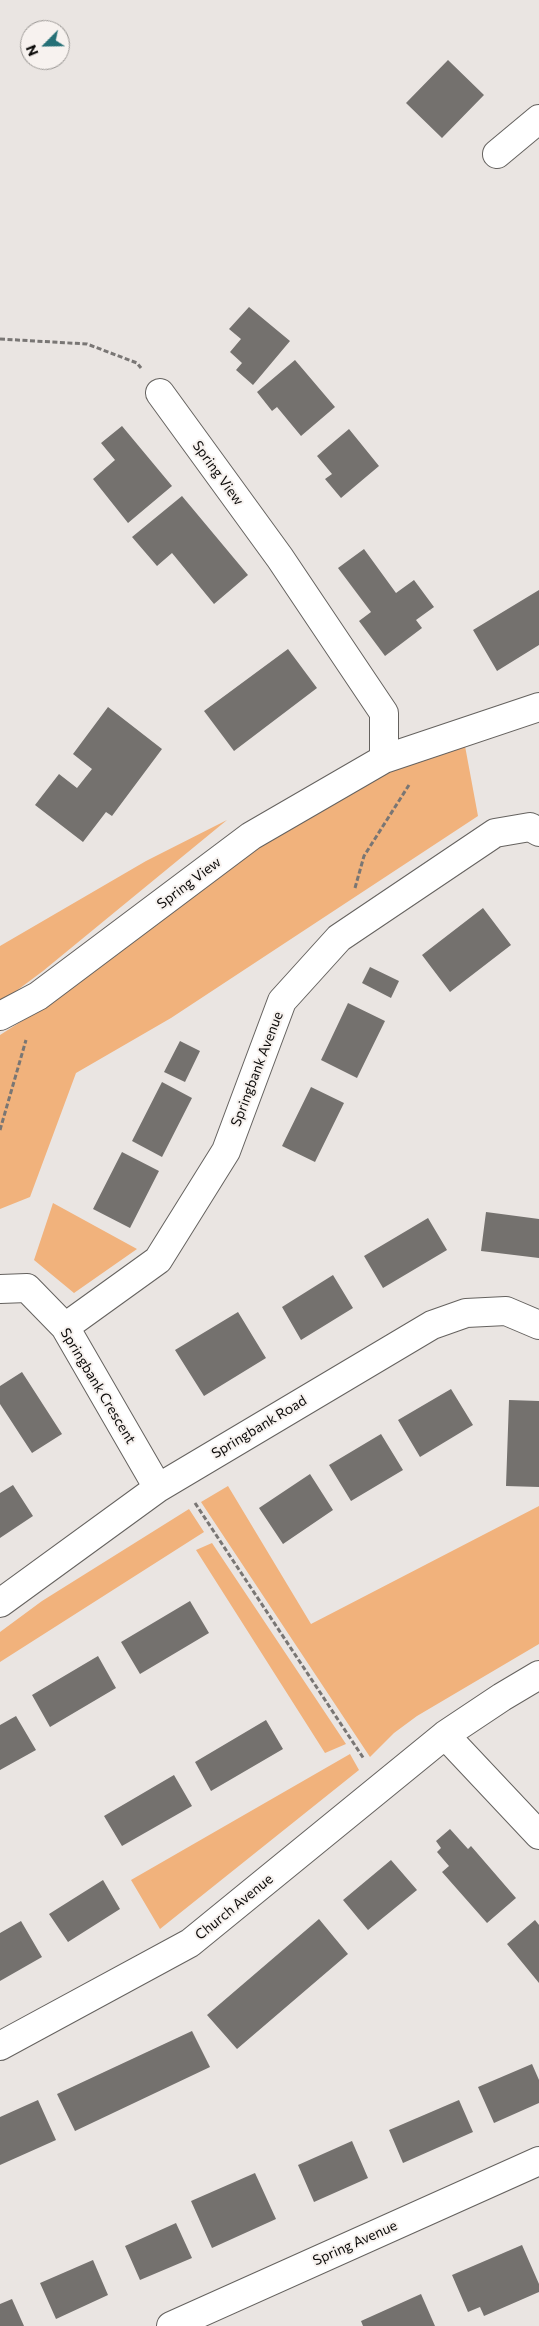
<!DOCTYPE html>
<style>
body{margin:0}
#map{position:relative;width:539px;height:2326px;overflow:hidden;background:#eae5e2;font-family:Commissioner,sans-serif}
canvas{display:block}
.north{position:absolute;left:20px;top:20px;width:50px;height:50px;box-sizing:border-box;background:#f7f2ef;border:1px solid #999693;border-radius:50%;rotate:247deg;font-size:14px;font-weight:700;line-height:20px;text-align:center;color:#0c0b0a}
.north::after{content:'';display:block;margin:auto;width:18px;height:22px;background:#257076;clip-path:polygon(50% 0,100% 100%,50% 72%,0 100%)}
</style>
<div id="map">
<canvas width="539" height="2326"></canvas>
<div class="north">N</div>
</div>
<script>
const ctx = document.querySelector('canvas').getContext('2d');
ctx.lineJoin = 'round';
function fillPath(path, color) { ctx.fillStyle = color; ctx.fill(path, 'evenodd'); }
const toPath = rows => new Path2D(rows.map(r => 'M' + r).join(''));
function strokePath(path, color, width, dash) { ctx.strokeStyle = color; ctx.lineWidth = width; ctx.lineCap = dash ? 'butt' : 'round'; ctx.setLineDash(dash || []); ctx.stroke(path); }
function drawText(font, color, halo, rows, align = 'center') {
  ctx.font = font + ' Commissioner,sans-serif'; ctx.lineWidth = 4; ctx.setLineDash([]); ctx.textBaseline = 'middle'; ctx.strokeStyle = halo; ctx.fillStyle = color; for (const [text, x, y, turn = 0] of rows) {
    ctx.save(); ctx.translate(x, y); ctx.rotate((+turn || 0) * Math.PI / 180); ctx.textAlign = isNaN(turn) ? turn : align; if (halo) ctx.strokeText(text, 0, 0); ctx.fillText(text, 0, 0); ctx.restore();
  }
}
const green = toPath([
 [465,746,478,816,171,1018,76,1073,30,1197,0,1209,0,1035,61,996,166,903,399,762],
 [227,820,43,971,0,1003,0,946,146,861],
 [53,1203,137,1249,74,1293,34,1260],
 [228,1486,311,1624,539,1506,539,1644,417,1716,394,1733,370,1757,201,1502],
 [189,1509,204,1532,0,1662,0,1632,42,1601],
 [212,1543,346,1744,325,1753,196,1550],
 [350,1754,359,1770,160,1929,131,1880]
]);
const building = toPath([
 [448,60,484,95,442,138,406,103],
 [249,307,290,341,253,385,236,370,242,363,230,352,241,339,229,329],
 [295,360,335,407,301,436,277,407,272,411,257,392],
 [122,426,172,486,128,523,93,479,115,460,101,443],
 [349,429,379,466,341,498,325,479,332,474,317,456],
 [182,496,248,575,214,604,172,553,157,566,132,537],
 [364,549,396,593,414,580,434,607,416,620,422,628,385,656,359,621,371,612,338,568],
 [539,590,539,645,497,671,473,630],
 [288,649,317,688,234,751,204,711],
 [108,707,162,749,112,816,106,812,83,842,35,805,59,774,77,788,92,769,73,754],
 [483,908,511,945,450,992,422,955],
 [370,967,399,981,391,998,362,983],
 [348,1003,385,1021,357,1078,321,1060],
 [180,1041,200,1051,185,1082,164,1072],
 [162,1082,192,1098,162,1157,132,1141],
 [311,1087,344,1103,315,1162,282,1146],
 [122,1152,159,1171,130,1228,93,1209],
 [486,1212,539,1219,539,1258,481,1251],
 [428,1218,447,1250,383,1288,364,1256],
 [333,1275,353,1308,301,1340,282,1307],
 [238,1312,266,1358,204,1396,175,1350],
 [22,1372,62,1434,32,1453,0,1404,0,1386],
 [451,1389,473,1425,420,1457,398,1420],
 [509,1400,539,1401,539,1487,506,1486],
 [381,1434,403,1470,351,1501,329,1465],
 [310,1474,333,1510,283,1544,259,1508],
 [13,1485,33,1516,0,1538,0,1493],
 [190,1601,209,1633,140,1674,121,1642],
 [98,1656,116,1688,50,1727,32,1695],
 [16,1716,36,1750,0,1770,0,1725],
 [266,1720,283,1749,211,1791,195,1762],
 [174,1775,192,1806,122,1846,104,1816],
 [450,1829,468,1849,471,1846,516,1898,487,1923,442,1872,449,1866,437,1852,441,1848,436,1841],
 [391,1860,417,1890,368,1930,343,1900],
 [103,1880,120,1909,68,1942,49,1914],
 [319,1919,348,1954,237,2049,207,2015],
 [535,1920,539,1925,539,1983,507,1944],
 [21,1921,42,1957,0,1981,0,1933],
 [192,2031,210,2067,75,2131,57,2094],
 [532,2064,539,2080,539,2103,494,2123,478,2087],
 [38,2100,56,2140,0,2165,0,2117],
 [459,2100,473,2132,403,2163,389,2130],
 [352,2141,368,2178,314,2202,298,2165],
 [255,2173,276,2219,212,2248,191,2201],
 [176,2223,192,2258,140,2280,125,2246],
 [522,2245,539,2284,539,2292,484,2316,480,2307,468,2312,452,2275],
 [93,2260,108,2295,56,2319,40,2283],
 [421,2294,435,2326,363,2326,361,2321],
 [12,2299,24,2326,0,2326,0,2304]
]);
const path = toPath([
 [0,339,87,344,137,363,141,368],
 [355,888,364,856,409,785],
 [0,1130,26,1040],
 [195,1503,364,1759]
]);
const minor = toPath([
 [497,154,539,119],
 [160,393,280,558,384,713,384,759],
 [0,1016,38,996,251,836,384,759,539,707],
 [0,1289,27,1288,65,1327,158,1488],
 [65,1327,158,1260,226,1151,282,1001,339,938,495,833,530,827,539,832],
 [0,1603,158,1488,432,1325,466,1313,506,1311,539,1325],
 [445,1735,539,1835],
 [0,2046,190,1943,445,1735,502,1697,539,1675],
 [171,2326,539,2161]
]);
const streetNames = [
 ["Spring View",218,473,54],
 ["Spring View",189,883,-37],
 ["Springbank Avenue",257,1069,-69],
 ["Springbank Crescent",98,1386,59],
 ["Springbank Road",259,1427,-31],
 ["Church Avenue",234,1907,-39],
 ["Spring Avenue",355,2243,-24]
];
fillPath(green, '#f1b27c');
fillPath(building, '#74716e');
strokePath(minor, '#65625f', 30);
strokePath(path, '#797674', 3, [5, 2.5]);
strokePath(minor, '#fff', 28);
drawText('14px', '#0c0b0a', '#f7f2ef', streetNames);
</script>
